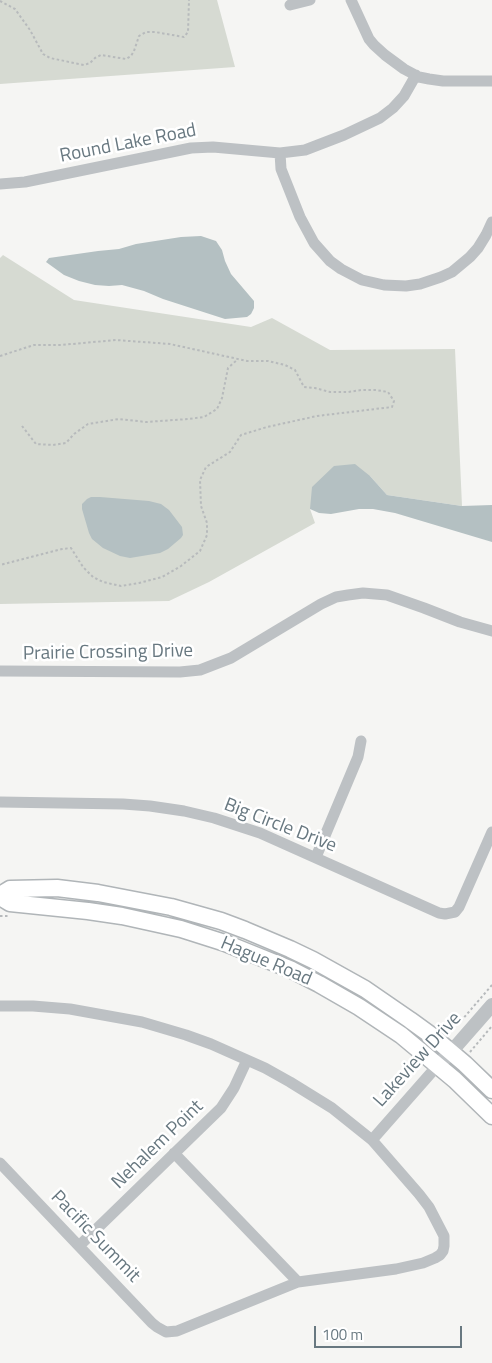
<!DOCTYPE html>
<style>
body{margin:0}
#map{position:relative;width:492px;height:1363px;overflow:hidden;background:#f5f5f3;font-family:"Titillium Web",sans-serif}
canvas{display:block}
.scale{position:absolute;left:314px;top:1326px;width:148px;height:22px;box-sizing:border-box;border:2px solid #687880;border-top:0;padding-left:6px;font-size:15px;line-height:18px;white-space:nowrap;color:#687880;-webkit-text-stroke:4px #fff;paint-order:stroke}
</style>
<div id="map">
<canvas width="492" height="1363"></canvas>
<div class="scale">100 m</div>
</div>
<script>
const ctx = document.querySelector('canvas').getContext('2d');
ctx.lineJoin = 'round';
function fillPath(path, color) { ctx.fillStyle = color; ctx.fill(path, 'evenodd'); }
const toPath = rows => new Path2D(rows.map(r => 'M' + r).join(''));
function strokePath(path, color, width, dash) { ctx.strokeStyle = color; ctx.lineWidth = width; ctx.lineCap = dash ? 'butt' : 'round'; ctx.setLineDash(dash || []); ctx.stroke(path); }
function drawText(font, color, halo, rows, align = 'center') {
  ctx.font = font + ' "Titillium Web",sans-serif'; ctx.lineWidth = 5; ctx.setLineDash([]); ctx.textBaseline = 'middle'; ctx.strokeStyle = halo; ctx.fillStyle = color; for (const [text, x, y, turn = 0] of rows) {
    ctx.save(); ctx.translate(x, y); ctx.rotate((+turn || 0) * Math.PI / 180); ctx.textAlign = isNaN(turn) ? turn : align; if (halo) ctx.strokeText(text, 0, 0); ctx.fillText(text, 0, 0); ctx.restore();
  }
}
const green = toPath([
 [0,0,217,0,235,67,0,84],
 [3,255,74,300,251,327,272,318,330,350,455,349,462,506,387,495,370,476,310,509,315,523,209,582,169,601,0,604,0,258]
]);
const water = toPath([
 [201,236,216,241,222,250,225,261,231,274,254,301,254,308,251,314,247,317,225,319,163,299,144,291,122,285,109,286,95,285,79,281,64,275,46,262,49,258,98,251,119,249,136,244,181,237],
 [355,464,370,476,387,495,462,506,492,505,492,542,395,513,373,509,359,509,331,514,319,513,310,509,312,487,334,466],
 [91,497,100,497,149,501,161,504,169,510,182,527,183,535,181,538,168,549,160,553,130,558,120,556,103,548,92,539,89,533,82,509,82,504,87,499]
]);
const path = toPath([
 [0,1,15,9,30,30,43,54,50,58,84,65,90,63,95,58,101,55,126,59,131,56,134,51,139,36,146,32,155,32,184,37,188,32,189,0],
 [0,356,34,345,61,345,116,340,170,344,247,361,268,361,285,365,295,370,304,387,315,388,330,392,348,392,361,390,376,390,388,392,394,401,392,407,317,416,267,427,241,435,230,452,206,467,200,480,201,506,207,523,207,535,200,551,181,566,162,577,139,583,121,586,103,582,93,577,83,567,71,548,62,549,0,565],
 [22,426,36,444,53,445,66,443,74,434,88,424,119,419,146,422,188,419,204,417,217,409,222,398,228,368,238,359],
 [0,916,8,916],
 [461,1021,492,985],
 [447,1031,456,1027],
 [470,1052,492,1026]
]);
const minor = toPath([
 [351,0,369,39,374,45,385,55,404,69,419,77,429,79,443,81,492,81],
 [290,5,310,0],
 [280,153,281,169,300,217,314,243,330,261,341,269,362,280,384,285,406,286,420,284,441,277,452,272,470,257,478,248,486,235,492,222],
 [0,184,25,182,191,148,213,147,280,153,305,150,344,135,380,118,393,108,404,96,416,75],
 [0,671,180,672,200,670,231,658,321,604,336,597,348,595,363,593,387,595,424,608,460,622,492,631],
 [0,802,123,804,150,806,184,811,214,818,260,833,439,913,445,914,455,912,459,907,492,832],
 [316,857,358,757,361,741],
 [0,1006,33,1006,70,1009,142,1022,186,1035,211,1044,265,1068,290,1082,332,1108,372,1140,419,1194,429,1207,444,1236,444,1246,443,1251,440,1255,435,1258,423,1263,396,1269,298,1282,177,1331,166,1332,157,1327,152,1323,0,1163],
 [372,1140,438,1065],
 [174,1153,298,1282],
 [79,1246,221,1108,234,1088,247,1060]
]);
const tertiary = toPath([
 [438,1065,451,1052,492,1005]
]);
const secondary = toPath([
 [0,895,10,889,57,888,98,893,171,907,221,921,245,930,290,949,313,960,365,989,410,1020,432,1036,465,1064,492,1090],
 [0,897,10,903,88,911,122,916,181,929,225,943,292,970,319,984,359,1007,401,1035,455,1080,492,1116]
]);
const streetNames = [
 ["Round Lake Road",128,144,-11],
 ["Prairie Crossing Drive",108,653,-1],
 ["Big Circle Drive",280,826,21],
 ["Hague Road",266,962,23],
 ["Lakeview Drive",418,1060,-48],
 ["Nehalem Point",158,1145,-44],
 ["Pacific Summit",95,1237,46]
];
fillPath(green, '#d6dad2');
fillPath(water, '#b4c0c2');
strokePath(secondary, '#b0b5b8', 19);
strokePath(path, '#b7babc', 2, [2.5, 2.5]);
strokePath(minor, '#bdc1c4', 11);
strokePath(tertiary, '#bdc1c4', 14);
strokePath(secondary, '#fff', 16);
drawText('19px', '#687880', '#fff', streetNames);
</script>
